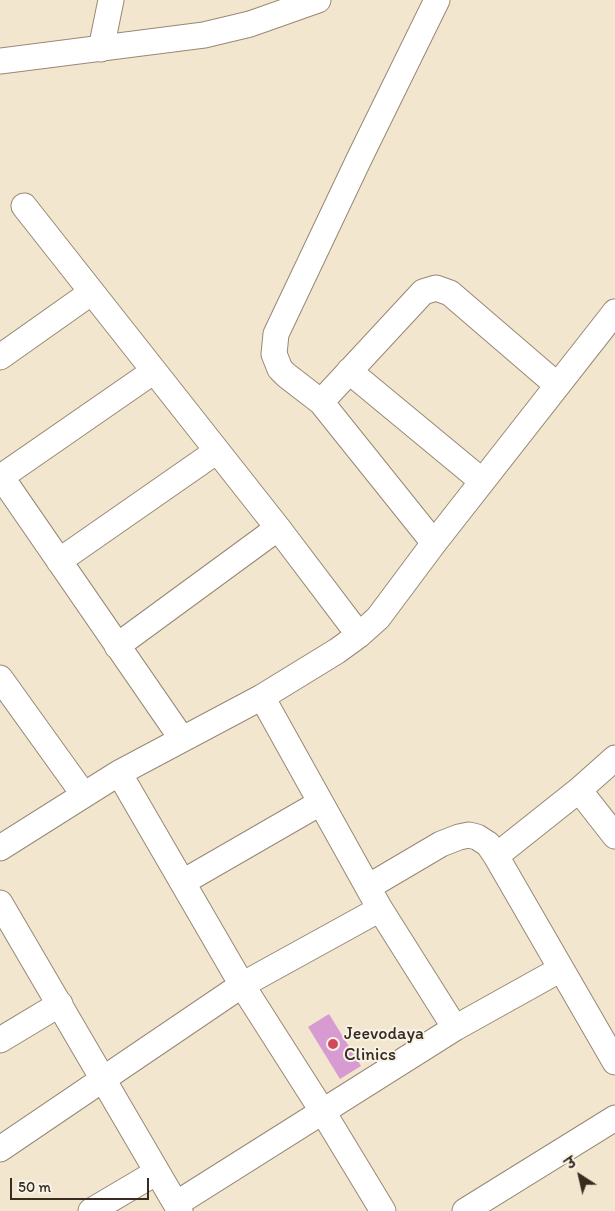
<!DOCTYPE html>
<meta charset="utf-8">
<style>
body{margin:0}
#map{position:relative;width:615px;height:1211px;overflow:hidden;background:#f3e6ce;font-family:Itim,"Playpen Sans Deva",sans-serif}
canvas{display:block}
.north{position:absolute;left:555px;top:1151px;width:50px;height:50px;-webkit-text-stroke:4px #f7f3e8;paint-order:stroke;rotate:325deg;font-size:14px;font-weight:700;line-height:20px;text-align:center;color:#3b2a1e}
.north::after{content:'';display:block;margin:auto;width:18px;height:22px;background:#3b2a1e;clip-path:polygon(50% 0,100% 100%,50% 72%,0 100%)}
.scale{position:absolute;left:10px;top:1178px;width:139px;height:22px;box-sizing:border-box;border:2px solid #3b2a1e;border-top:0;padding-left:6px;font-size:15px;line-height:18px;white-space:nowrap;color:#3b2a1e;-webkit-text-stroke:4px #f7f3e8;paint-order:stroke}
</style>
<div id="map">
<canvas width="615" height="1211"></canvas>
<div class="north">उ</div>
<div class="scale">50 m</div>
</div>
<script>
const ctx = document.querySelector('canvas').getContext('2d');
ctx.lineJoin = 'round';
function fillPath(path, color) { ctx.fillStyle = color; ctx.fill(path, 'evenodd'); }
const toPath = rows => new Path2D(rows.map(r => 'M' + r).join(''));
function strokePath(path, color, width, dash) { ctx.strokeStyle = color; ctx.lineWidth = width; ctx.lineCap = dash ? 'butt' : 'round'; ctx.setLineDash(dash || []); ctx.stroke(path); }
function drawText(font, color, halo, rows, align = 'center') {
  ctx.font = font + ' Itim,sans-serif'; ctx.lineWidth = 4; ctx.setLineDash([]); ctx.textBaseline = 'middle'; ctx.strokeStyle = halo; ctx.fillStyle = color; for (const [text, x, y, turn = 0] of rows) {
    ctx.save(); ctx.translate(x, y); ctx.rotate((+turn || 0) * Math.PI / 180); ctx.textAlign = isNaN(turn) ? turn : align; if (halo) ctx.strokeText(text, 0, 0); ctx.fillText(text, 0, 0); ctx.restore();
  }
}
const building = toPath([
 [329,1014,361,1066,340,1079,308,1027]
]);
const minor = toPath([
 [101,49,111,0],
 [0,61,204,35,250,24,318,0],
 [24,206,278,528,359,635],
 [0,357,92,292],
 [349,371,482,481],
 [321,402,423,292,436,288,450,293,557,385],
 [0,475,182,739],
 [1,477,154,371],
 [434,543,321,402,286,375,280,369,274,354,276,334,360,157,437,0],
 [59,561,217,451],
 [117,646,278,528],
 [0,678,84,795,119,773,262,697,380,909,455,1028,176,1204],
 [262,697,337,651,359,635,378,618,434,543,615,312],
 [119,773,242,985,323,1112,383,1211],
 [579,790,615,836],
 [0,848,84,795],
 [496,856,615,1062],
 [183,882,320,803],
 [368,887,441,844,459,837,469,835,477,837,488,844,496,856,579,790,615,758],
 [0,903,180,1211],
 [455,1028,561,969],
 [0,1040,60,1004],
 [0,1149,242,985,380,909],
 [91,1211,157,1172],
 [465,1211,615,1118]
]);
const markers = [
 [333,1044,6,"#d1495b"]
];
const poiNames = [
 ["Jeevodaya",344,1034],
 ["Clinics",344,1055]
];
fillPath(building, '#d79bd1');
strokePath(minor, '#978876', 27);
strokePath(minor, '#fff', 25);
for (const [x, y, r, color] of markers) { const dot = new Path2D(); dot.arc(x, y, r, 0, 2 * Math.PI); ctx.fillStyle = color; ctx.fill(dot); strokePath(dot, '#f7f3e8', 2); }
drawText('18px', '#3b2a1e', '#f7f3e8', poiNames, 'left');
</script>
